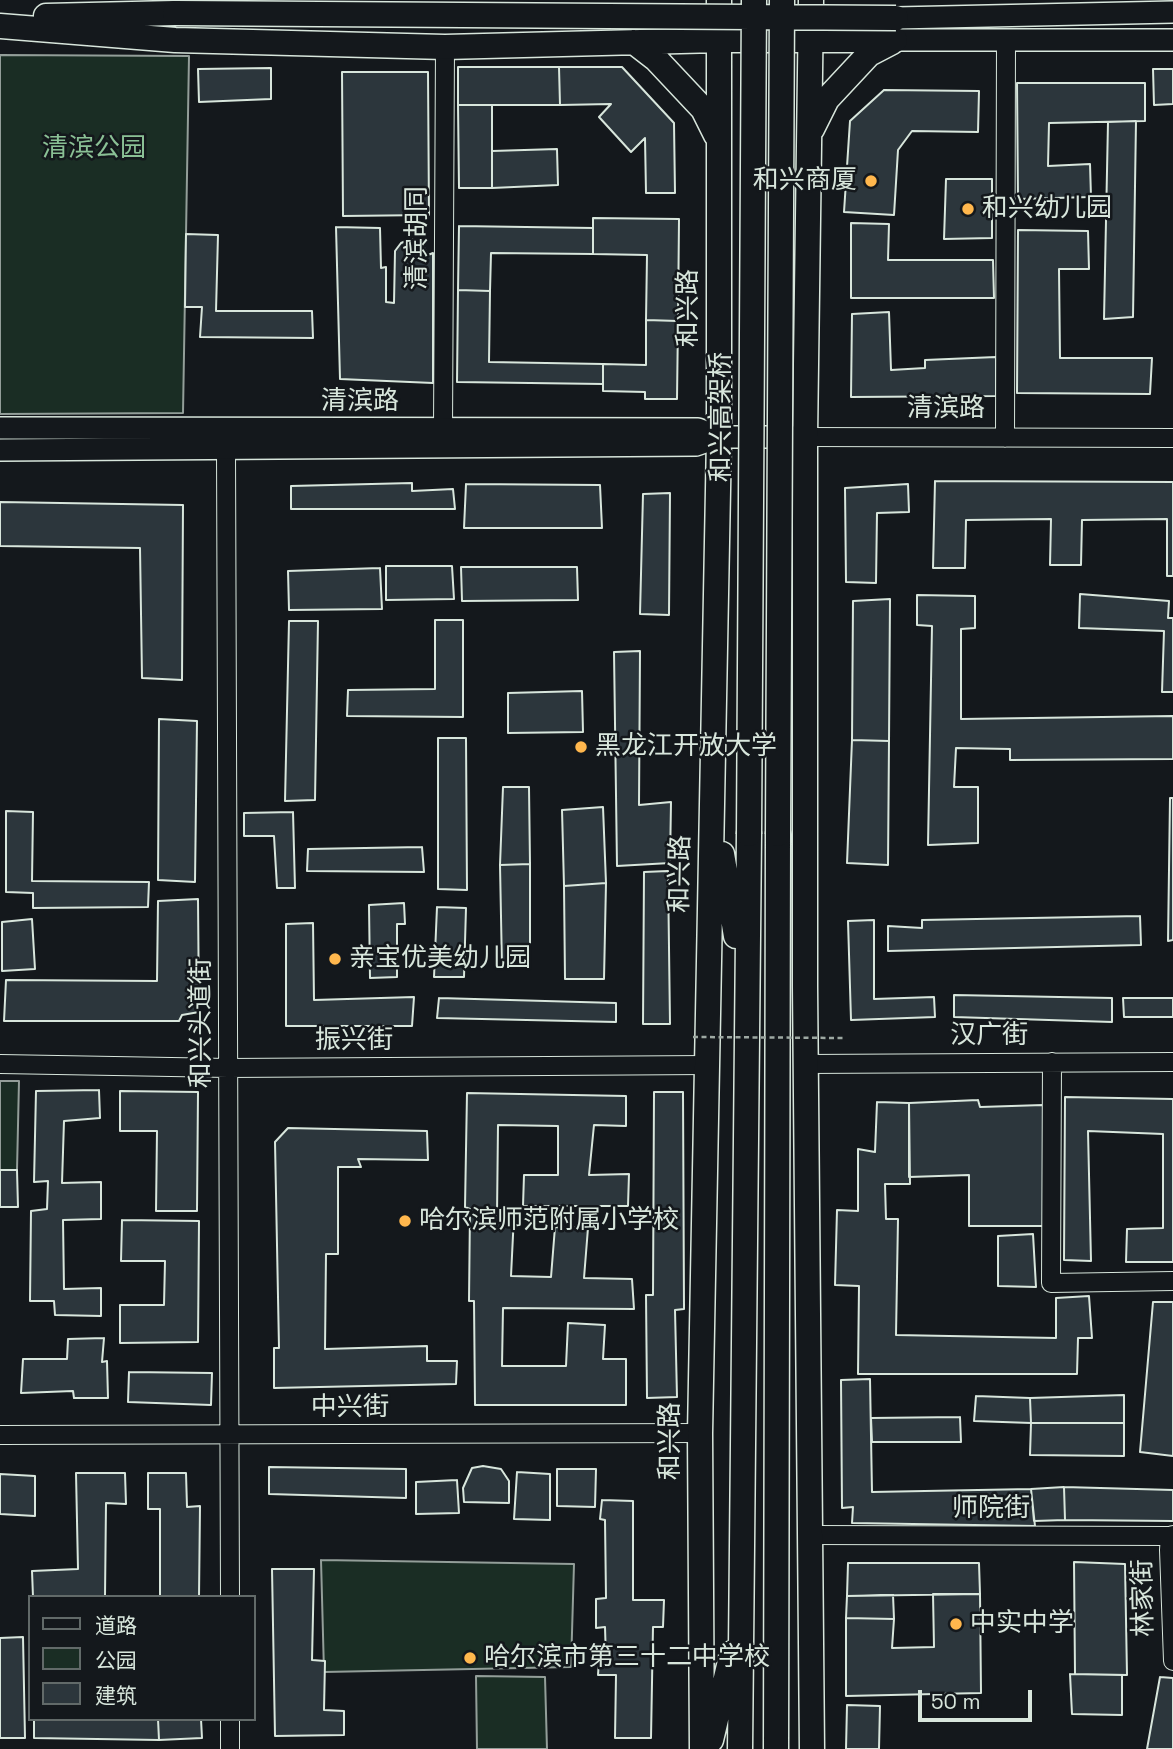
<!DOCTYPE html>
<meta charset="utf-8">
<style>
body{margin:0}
#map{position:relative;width:1173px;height:1749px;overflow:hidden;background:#14181c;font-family:"Space Grotesk","Noto Sans SC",sans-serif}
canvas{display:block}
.legend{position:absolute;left:28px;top:1595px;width:228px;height:126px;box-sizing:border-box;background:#14181c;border:2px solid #626a69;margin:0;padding:9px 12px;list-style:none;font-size:21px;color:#d8e6dc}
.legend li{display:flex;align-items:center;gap:14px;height:35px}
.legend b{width:35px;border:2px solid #626a69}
.scale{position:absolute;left:918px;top:1690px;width:114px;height:32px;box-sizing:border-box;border:4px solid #d8e6dc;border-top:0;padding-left:9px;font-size:21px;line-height:24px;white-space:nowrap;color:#d8e6dc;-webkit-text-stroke:5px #14181c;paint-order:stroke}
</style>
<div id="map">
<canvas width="1173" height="1749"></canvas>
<ul class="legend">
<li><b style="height:9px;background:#14181c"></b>道路</li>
<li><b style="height:19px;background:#1a2d24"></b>公园</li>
<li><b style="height:19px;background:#2c363c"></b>建筑</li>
</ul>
<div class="scale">50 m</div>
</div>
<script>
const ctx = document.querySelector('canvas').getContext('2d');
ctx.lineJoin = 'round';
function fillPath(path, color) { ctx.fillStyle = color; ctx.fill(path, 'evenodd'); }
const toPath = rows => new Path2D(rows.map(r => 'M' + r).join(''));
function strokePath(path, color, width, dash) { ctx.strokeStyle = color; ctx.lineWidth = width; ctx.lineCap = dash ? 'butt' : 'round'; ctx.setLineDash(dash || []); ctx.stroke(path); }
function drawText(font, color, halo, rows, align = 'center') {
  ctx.font = font + ' "Space Grotesk","Noto Sans SC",sans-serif'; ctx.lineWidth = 5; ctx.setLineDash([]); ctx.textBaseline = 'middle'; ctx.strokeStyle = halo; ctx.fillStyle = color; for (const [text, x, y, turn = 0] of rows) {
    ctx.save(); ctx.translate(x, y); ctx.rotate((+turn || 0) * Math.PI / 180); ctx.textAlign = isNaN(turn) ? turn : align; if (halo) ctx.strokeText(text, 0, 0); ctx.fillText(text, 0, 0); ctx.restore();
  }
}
const green = toPath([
 [0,55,189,56,183,413,0,414,0,55],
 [0,1081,19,1081,17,1170,0,1170,0,1081],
 [321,1560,574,1564,571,1667,324,1672,321,1560],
 [476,1676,545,1677,547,1749,477,1749,476,1676]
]);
const building = toPath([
 [458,67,559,67,560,105,458,105,458,67],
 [559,67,622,67,674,123,675,193,646,193,645,138,631,152,599,117,611,104,560,105,559,67],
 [271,68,271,99,199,102,198,69,271,68],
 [1153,69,1173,69,1173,104,1154,105,1153,69],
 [342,72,428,72,429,215,343,216,342,72],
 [1017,83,1145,83,1145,121,1049,123,1048,166,1090,164,1091,197,1018,199,1017,83],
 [884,90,979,91,978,132,912,131,898,150,894,215,844,212,850,121,884,90],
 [458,105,492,105,492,188,459,188,458,105],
 [1136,121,1133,317,1104,319,1108,122,1136,121],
 [557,149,558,185,492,188,492,151,557,149],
 [946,179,992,179,992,238,944,239,946,179],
 [593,218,679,219,678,321,646,320,647,255,593,254,593,218],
 [851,223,889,224,888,260,993,260,994,298,851,298,851,223],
 [459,226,593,228,593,254,491,253,490,291,458,290,459,226],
 [336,227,380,228,381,268,386,267,386,302,394,303,395,251,401,243,411,239,422,244,428,255,433,253,433,383,340,379,336,227],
 [1018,230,1088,231,1089,269,1059,269,1060,358,1152,358,1150,394,1017,393,1018,230],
 [186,234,218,235,216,311,312,311,313,338,200,337,202,307,185,307,186,234],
 [458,290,490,291,489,362,603,364,603,384,457,382,458,290],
 [889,312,891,370,925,368,925,360,996,357,996,396,851,397,852,314,889,312],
 [646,320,678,321,677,399,645,399,645,392,603,391,603,364,646,365,646,320],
 [935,481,1173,482,1173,576,1167,576,1167,519,1082,520,1081,565,1050,565,1051,519,966,520,965,568,933,568,935,481],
 [412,483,412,491,453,489,455,509,291,509,291,486,412,483],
 [466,484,600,485,602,528,464,528,466,484],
 [908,484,909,512,877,513,876,583,846,582,845,488,908,484],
 [670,493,669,615,640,614,643,494,670,493],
 [0,502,183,505,182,680,142,678,140,548,0,546,0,502],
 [386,566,452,566,454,599,386,600,386,566],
 [461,567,577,567,578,600,462,601,461,567],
 [380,568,382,609,289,610,288,571,380,568],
 [1080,594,1169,601,1168,618,1173,618,1173,692,1162,692,1164,631,1079,628,1080,594],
 [917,595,975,596,975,628,961,629,961,719,1173,716,1173,759,1010,760,1010,749,956,748,954,787,978,787,978,843,928,845,932,626,917,625,917,595],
 [890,599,889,741,852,740,853,601,890,599],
 [435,620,463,620,463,717,347,716,348,690,435,689,435,620],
 [289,621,318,621,315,800,285,801,289,621],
 [640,651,639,805,671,802,670,863,617,866,614,652,640,651],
 [582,691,583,732,508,733,508,693,582,691],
 [159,719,197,721,195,882,158,880,159,719],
 [438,738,466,738,467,890,438,889,438,738],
 [852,740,889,741,888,865,847,863,852,740],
 [503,787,529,787,530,864,500,865,503,787],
 [1170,798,1173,798,1173,940,1168,941,1170,798],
 [603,807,606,883,564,886,562,810,603,807],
 [6,811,33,812,32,881,149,882,148,907,33,908,33,893,6,892,6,811],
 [293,812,295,888,277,888,274,836,244,836,244,813,293,812],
 [422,847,424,872,307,871,308,849,422,847],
 [530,864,530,967,502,968,500,865,530,864],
 [668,871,670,1024,643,1024,644,872,668,871],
 [606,883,604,979,565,979,564,886,606,883],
 [198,899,199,1012,182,1015,179,1021,4,1021,6,980,157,981,158,901,198,899],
 [404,903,405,924,397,924,397,977,370,978,369,905,404,903],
 [437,907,466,908,464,977,434,977,437,907],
 [1140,916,1141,945,888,951,888,926,922,928,922,920,1140,916],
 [32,919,35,969,2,971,2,922,32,919],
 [874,920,874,999,934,997,935,1017,851,1020,848,921,874,920],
 [313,923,314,1000,414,997,412,1026,286,1026,286,924,313,923],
 [954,995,1112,998,1112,1022,954,1017,954,995],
 [439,998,616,1003,616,1022,437,1018,439,998],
 [1123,998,1173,998,1173,1017,1124,1017,1123,998],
 [99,1090,100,1118,64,1121,62,1183,101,1182,101,1219,63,1220,64,1289,101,1288,101,1316,55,1315,54,1301,30,1301,31,1211,47,1209,48,1181,34,1182,36,1091,99,1090],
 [120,1091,198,1092,197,1211,156,1211,157,1131,120,1131,120,1091],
 [654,1092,683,1092,684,1309,675,1310,677,1397,647,1398,646,1295,653,1295,654,1092],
 [467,1093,626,1096,626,1126,594,1125,589,1175,629,1174,628,1206,523,1206,524,1175,558,1175,558,1126,498,1125,497,1215,514,1215,511,1276,551,1277,555,1227,588,1228,584,1278,632,1279,634,1309,503,1308,502,1366,566,1366,568,1323,605,1325,603,1359,626,1359,626,1405,475,1405,474,1301,469,1301,470,1209,465,1207,467,1093],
 [1065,1097,1173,1099,1173,1262,1126,1262,1127,1229,1163,1228,1163,1134,1088,1131,1091,1261,1064,1260,1065,1097],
 [978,1100,980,1107,1043,1105,1044,1226,969,1226,969,1175,909,1177,909,1103,978,1100],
 [877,1102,909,1103,910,1184,885,1184,886,1219,898,1219,896,1335,1056,1338,1056,1298,1089,1296,1092,1338,1078,1338,1077,1374,858,1374,859,1286,835,1285,837,1210,858,1211,858,1149,875,1152,877,1102],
 [288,1128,427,1131,428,1160,358,1159,361,1167,338,1167,338,1254,326,1254,325,1349,427,1346,427,1361,457,1361,456,1384,274,1388,274,1348,279,1348,275,1142,288,1128],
 [0,1170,17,1170,18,1207,0,1207,0,1170],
 [122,1220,199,1221,198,1342,120,1343,120,1305,164,1305,165,1261,121,1261,122,1220],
 [1033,1234,1036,1287,998,1286,998,1236,1033,1234],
 [1153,1302,1173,1302,1173,1456,1140,1452,1153,1302],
 [104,1338,102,1362,107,1361,108,1398,74,1398,73,1391,21,1393,23,1359,67,1359,68,1339,104,1338],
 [129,1372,212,1373,211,1405,128,1402,129,1372],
 [870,1379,872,1492,1031,1489,1035,1526,852,1523,853,1507,842,1508,841,1380,870,1379],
 [1124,1395,1124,1423,1031,1423,1030,1398,1124,1395],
 [976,1396,1030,1398,1031,1423,974,1421,976,1396],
 [960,1417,961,1442,872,1442,871,1418,960,1417],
 [1031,1423,1124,1423,1124,1456,1030,1455,1031,1423],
 [483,1466,501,1469,509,1481,509,1503,464,1502,463,1488,472,1468,483,1466],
 [269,1467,406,1469,406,1498,269,1494,269,1467],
 [557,1469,596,1469,595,1507,557,1506,557,1469],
 [517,1472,550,1474,550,1520,514,1519,517,1472],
 [76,1473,125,1473,126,1504,106,1503,105,1597,33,1597,32,1571,78,1569,76,1473],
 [148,1473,186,1473,187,1507,200,1506,199,1597,160,1597,160,1509,148,1509,148,1473],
 [0,1474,35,1476,35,1516,0,1514,0,1474],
 [457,1480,459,1513,416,1514,416,1482,457,1480],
 [1064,1487,1065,1520,1034,1521,1031,1489,1064,1487],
 [1064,1487,1173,1490,1173,1521,1065,1520,1064,1487],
 [602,1500,633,1501,633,1600,664,1600,663,1627,653,1627,651,1738,615,1738,616,1675,598,1675,599,1660,606,1660,605,1627,596,1628,596,1599,606,1598,605,1520,600,1519,602,1500],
 [1074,1562,1125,1564,1127,1675,1075,1674,1074,1562],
 [848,1563,979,1563,980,1594,847,1596,848,1563],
 [272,1569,314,1569,312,1660,325,1661,324,1710,344,1711,344,1735,275,1736,272,1569],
 [933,1594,980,1594,981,1693,846,1696,846,1618,894,1619,892,1648,934,1647,933,1594],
 [893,1595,894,1619,846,1618,847,1596,893,1595],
 [23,1637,25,1738,0,1738,0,1638,23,1637],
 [1070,1674,1122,1675,1122,1715,1072,1714,1070,1674],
 [1160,1677,1173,1678,1173,1749,1147,1749,1160,1677],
 [847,1705,880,1706,879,1749,846,1749,847,1705],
 [34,1719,158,1719,159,1740,34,1738,34,1719],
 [158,1719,201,1719,202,1738,159,1740,158,1719]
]);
const minor = toPath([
 [443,429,445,47],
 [805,437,1173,438],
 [1005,438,1006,40],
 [226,449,230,1597],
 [1052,1062,1051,1283,1173,1281],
 [0,1064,228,1068,708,1065],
 [806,1064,1173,1062],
 [0,1435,700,1433],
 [812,1535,1170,1536],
 [1173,1535,1170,1536,1169,1550,1173,1661],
 [230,1719,230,1749]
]);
const major = toPath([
 [896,18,1173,12],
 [895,40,1173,40],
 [0,428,698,429,719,437,796,437],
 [0,450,696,445,719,437]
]);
const highway = toPath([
 [811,0,805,437,805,986,812,1749],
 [46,16,175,13],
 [0,26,175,40,445,47,719,40,895,40],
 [634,42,656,59,703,109,716,135],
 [812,129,827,99,869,54,892,42],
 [722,854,736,936],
 [711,1740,732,1653],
 [702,1749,700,1433,719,437,719,0],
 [740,1749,749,834],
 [776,1749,778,834]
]);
const pathBridge = toPath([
 [693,1037,843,1038]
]);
const highwayBridge = toPath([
 [175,13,896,18],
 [749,834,754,0],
 [778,834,782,0]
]);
const markers = [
 [871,181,7,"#ffb74d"],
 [968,209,7,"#ffb74d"],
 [581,747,7,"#ffb74d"],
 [335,959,7,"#ffb74d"],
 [405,1221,7,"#ffb74d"],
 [956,1624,7,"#ffb74d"],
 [470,1658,7,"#ffb74d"]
];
const parkNames = [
 ["清滨公园",94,149]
];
const poiNames = [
 ["和兴商厦",857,181,"right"],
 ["和兴幼儿园",982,209],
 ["黑龙江开放大学",595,747],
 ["亲宝优美幼儿园",349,959],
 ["哈尔滨师范附属小学校",419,1221],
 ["中实中学",970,1624],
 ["哈尔滨市第三十二中学校",484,1658]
];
const streetNames = [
 ["清滨胡同",418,238,-90],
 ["和兴路",689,308,-90],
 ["清滨路",360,402],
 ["清滨路",946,409],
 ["和兴高架桥",722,417,-90],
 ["和兴路",681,874,-89],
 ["和兴头道街",202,1023,-90],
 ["汉广街",989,1036],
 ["振兴街",354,1041],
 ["中兴街",350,1408],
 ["和兴路",671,1441,-90],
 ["师院街",991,1509],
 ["林家街",1144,1598,-91]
];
fillPath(green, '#1a2d24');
strokePath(green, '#939e99', 2);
fillPath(building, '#2c363c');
strokePath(building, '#d8e6dc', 2);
strokePath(minor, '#d8e6dc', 20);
strokePath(major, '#d8e6dc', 24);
strokePath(highway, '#d8e6dc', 27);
strokePath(minor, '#14181c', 18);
strokePath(major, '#14181c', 21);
strokePath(highway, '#14181c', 24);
strokePath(highwayBridge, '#d8e6dc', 27, []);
strokePath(pathBridge, '#9da8a2', 2.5, [5, 3.5]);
strokePath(highwayBridge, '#14181c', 24);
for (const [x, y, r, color] of markers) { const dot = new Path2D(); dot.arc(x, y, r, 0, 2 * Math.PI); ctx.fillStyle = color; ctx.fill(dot); strokePath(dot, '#14181c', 2.5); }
drawText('26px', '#8ac095', '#14181c', parkNames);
drawText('26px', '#d8e6dc', '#14181c', poiNames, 'left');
drawText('26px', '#d8e6dc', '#14181c', streetNames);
</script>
